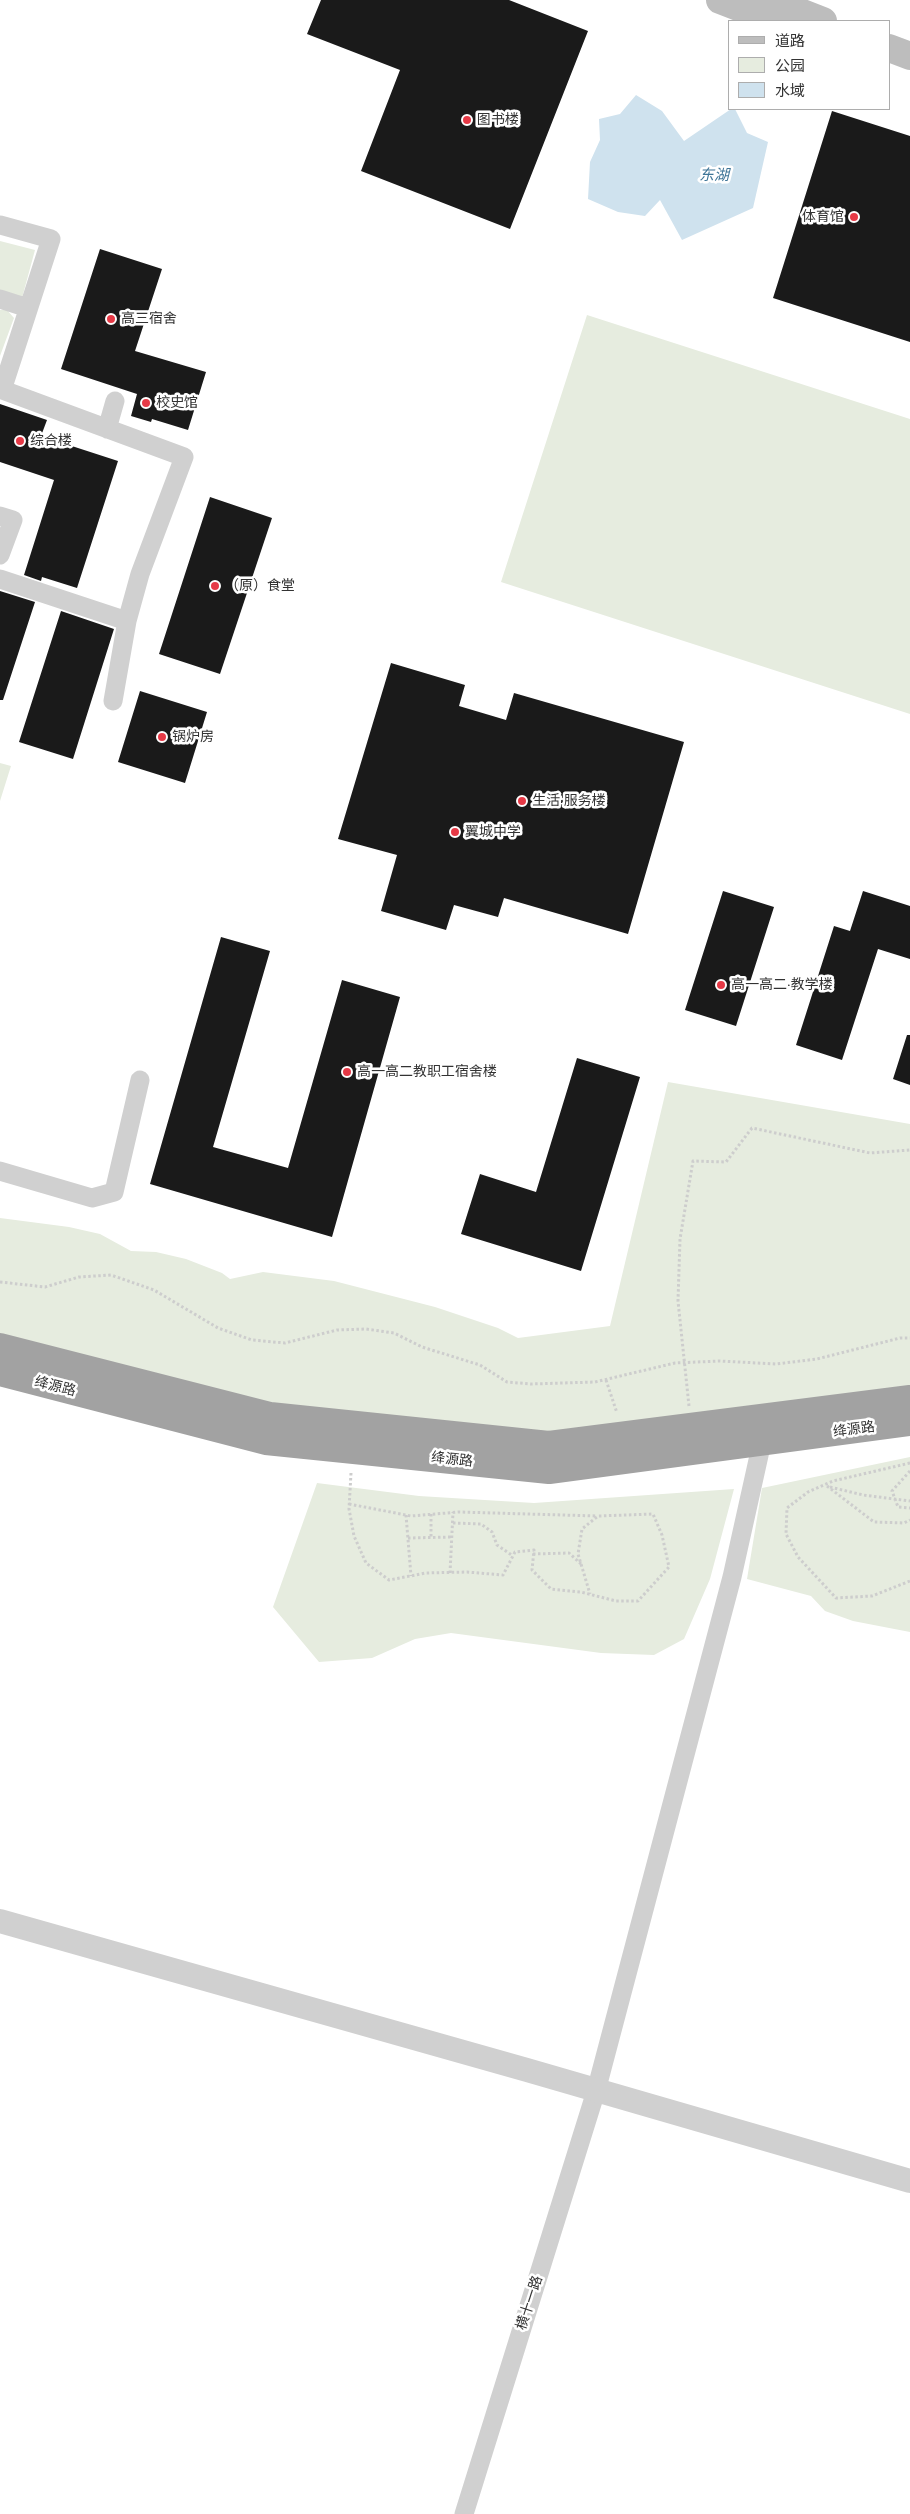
<!DOCTYPE html>
<meta charset="utf-8">
<style>
body{margin:0}
#map{position:relative;width:910px;height:2514px;overflow:hidden;background:#fff;font-family:"Varela Round","Noto Sans SC",sans-serif}
canvas{display:block}
.legend{position:absolute;left:728px;top:20px;width:162px;height:90px;box-sizing:border-box;background:#fff;border:1px solid #adadad;margin:0;padding:6px 9px;list-style:none;font-size:15px;color:#333}
.legend li{display:flex;align-items:center;gap:10px;height:25px}
.legend b{width:25px;border:1px solid #adadad}
</style>
<div id="map">
<canvas width="910" height="2514"></canvas>
<ul class="legend">
<li><b style="height:6px;background:#bdbdbd"></b>道路</li>
<li><b style="height:14px;background:#e6ecdf"></b>公园</li>
<li><b style="height:14px;background:#cfe2ee"></b>水域</li>
</ul>
</div>
<script>
const ctx = document.querySelector('canvas').getContext('2d');
ctx.lineJoin = 'round';
function fillPath(path, color) { ctx.fillStyle = color; ctx.fill(path, 'evenodd'); }
const toPath = rows => new Path2D(rows.map(r => 'M' + r).join(''));
function strokePath(path, color, width, dash) { ctx.strokeStyle = color; ctx.lineWidth = width; ctx.lineCap = dash ? 'butt' : 'round'; ctx.setLineDash(dash || []); ctx.stroke(path); }
function drawText(font, color, halo, rows, align = 'center') {
  ctx.font = font + ' "Varela Round","Noto Sans SC",sans-serif'; ctx.lineWidth = 5; ctx.setLineDash([]); ctx.textBaseline = 'middle'; ctx.strokeStyle = halo; ctx.fillStyle = color; for (const [text, x, y, turn = 0] of rows) {
    ctx.save(); ctx.translate(x, y); ctx.rotate((+turn || 0) * Math.PI / 180); ctx.textAlign = isNaN(turn) ? turn : align; if (halo) ctx.strokeText(text, 0, 0); ctx.fillText(text, 0, 0); ctx.restore();
  }
}
const green = toPath([
 [0,241,35,250,22,298,0,290],
 [0,310,7,310,14,318,0,356],
 [587,315,910,419,910,714,501,582],
 [0,763,11,766,0,801],
 [668,1082,910,1124,910,1390,603,1431,510,1434,266,1407,0,1340,0,1218,69,1227,100,1234,131,1251,156,1252,186,1259,222,1273,230,1279,263,1272,334,1281,435,1307,498,1328,518,1338,610,1326],
 [910,1457,910,1632,853,1621,825,1611,811,1596,747,1579,762,1488],
 [317,1483,419,1496,534,1503,734,1489,710,1579,684,1639,654,1655,601,1653,451,1633,415,1639,372,1658,319,1662,273,1607]
]);
const water = toPath([
 [636,95,662,111,684,141,731,109,735,109,747,133,768,142,753,208,682,240,660,200,645,216,618,212,588,199,590,162,600,140,599,119,620,114]
]);
const building = toPath([
 [321,0,509,0,588,31,510,229,361,171,400,70,307,34],
 [832,111,910,136,910,342,773,298],
 [100,249,162,269,135,351,206,372,188,430,152,419,151,422,131,416,137,394,61,369],
 [0,404,47,420,41,436,118,461,77,588,42,577,41,581,24,575,54,480,0,462],
 [210,497,272,518,220,674,159,654],
 [0,591,35,602,3,700,0,700],
 [61,611,114,629,73,759,19,742],
 [391,663,465,685,459,706,506,720,514,693,684,742,628,934,504,898,498,917,454,905,446,930,381,911,397,855,338,839],
 [140,691,207,712,185,783,118,762],
 [723,891,774,907,736,1026,685,1010],
 [863,891,910,906,910,959,878,949,842,1060,796,1045,834,926,850,931],
 [221,937,270,951,213,1147,288,1168,342,980,400,997,332,1237,150,1184],
 [907,1035,910,1035,910,1085,893,1079],
 [577,1058,640,1077,581,1271,461,1234,480,1174,536,1192]
]);
const path = toPath([
 [0,1282,45,1287,79,1277,111,1275,154,1290,218,1328,252,1340,285,1343,337,1330,366,1329,394,1333,422,1347,480,1365,507,1382,531,1384,595,1382,675,1363,720,1361,776,1364,817,1359,900,1338,910,1338],
 [606,1380,617,1413],
 [689,1406,678,1301,680,1239,693,1161,726,1162,752,1128,870,1153,910,1150],
 [910,1463,833,1481,808,1492,787,1508,786,1534,798,1557,836,1598,872,1596,910,1581],
 [910,1471,892,1491,898,1507,910,1508],
 [351,1473,349,1509,354,1536,366,1563,389,1580,426,1573,467,1572,503,1575,515,1552,534,1550,532,1570,551,1589,581,1592,616,1601,638,1601,669,1567,662,1535,653,1514,598,1516,582,1529,578,1554,590,1594],
 [827,1486,874,1522,904,1523,910,1520],
 [830,1487,863,1495,910,1501],
 [349,1504,411,1516,459,1512,597,1516],
 [431,1514,431,1538],
 [406,1515,411,1576],
 [453,1523,481,1524,492,1532,497,1545,513,1556],
 [408,1538,452,1537],
 [533,1554,569,1553,581,1564],
 [450,1573,453,1512]
]);
const minor = toPath([
 [0,225,51,239,2,390],
 [0,299,28,308],
 [0,389,184,457,140,574,127,621,113,701],
 [107,429,115,401],
 [0,516,13,520,0,555],
 [0,579,127,621],
 [0,1171,92,1198,114,1192,140,1080],
 [464,2514,596,2091,732,1577,762,1442]
]);
const tertiary = toPath([
 [0,1921,527,2070,910,2181]
]);
const secondary = toPath([
 [720,0,774,21],
 [769,0,823,21],
 [889,48,910,56]
]);
const trunk = toPath([
 [0,1347,270,1416,549,1445,910,1399],
 [0,1372,266,1441,549,1470,910,1422]
]);
const markers = [
 [467,120,5,"#e63946"],
 [854,217,5,"#e63946"],
 [111,319,5,"#e63946"],
 [146,403,5,"#e63946"],
 [20,441,5,"#e63946"],
 [215,586,5,"#e63946"],
 [162,737,5,"#e63946"],
 [522,801,5,"#e63946"],
 [455,832,5,"#e63946"],
 [721,985,5,"#e63946"],
 [347,1072,5,"#e63946"]
];
const poiNames = [
 ["图书楼",477,120],
 ["体育馆",844,217,"right"],
 ["高三宿舍",121,319],
 ["校史馆",156,403],
 ["综合楼",30,441],
 ["（原）食堂",225,586],
 ["锅炉房",172,737],
 ["生活·服务楼",532,801],
 ["翼城中学",465,832],
 ["高一高二·教学楼",731,985],
 ["高一高二教职工宿舍楼",357,1072]
];
const streetNames = [
 ["绛源路",55,1387,14],
 ["绛源路",854,1430,-8],
 ["绛源路",452,1460,6],
 ["横十一路",530,2303,-72]
];
const waterNames = [
 ["东湖",714,176]
];
fillPath(green, '#e6ecdf');
fillPath(water, '#cfe2ee');
fillPath(building, '#1a1a1a');
strokePath(path, '#cdcdcd', 3, [2.5, 2.5]);
strokePath(minor, '#d0d0d0', 19);
strokePath(tertiary, '#d0d0d0', 24);
strokePath(secondary, '#bdbdbd', 28);
strokePath(trunk, '#a2a2a2', 28);
for (const [x, y, r, color] of markers) { const dot = new Path2D(); dot.arc(x, y, r, 0, 2 * Math.PI); ctx.fillStyle = color; ctx.fill(dot); strokePath(dot, '#fff', 2); }
drawText('14px', '#333', '#fff', poiNames, 'left');
drawText('14px', '#333', '#fff', streetNames);
drawText('italic 15px', '#3f7597', '#fff', waterNames);
</script>
